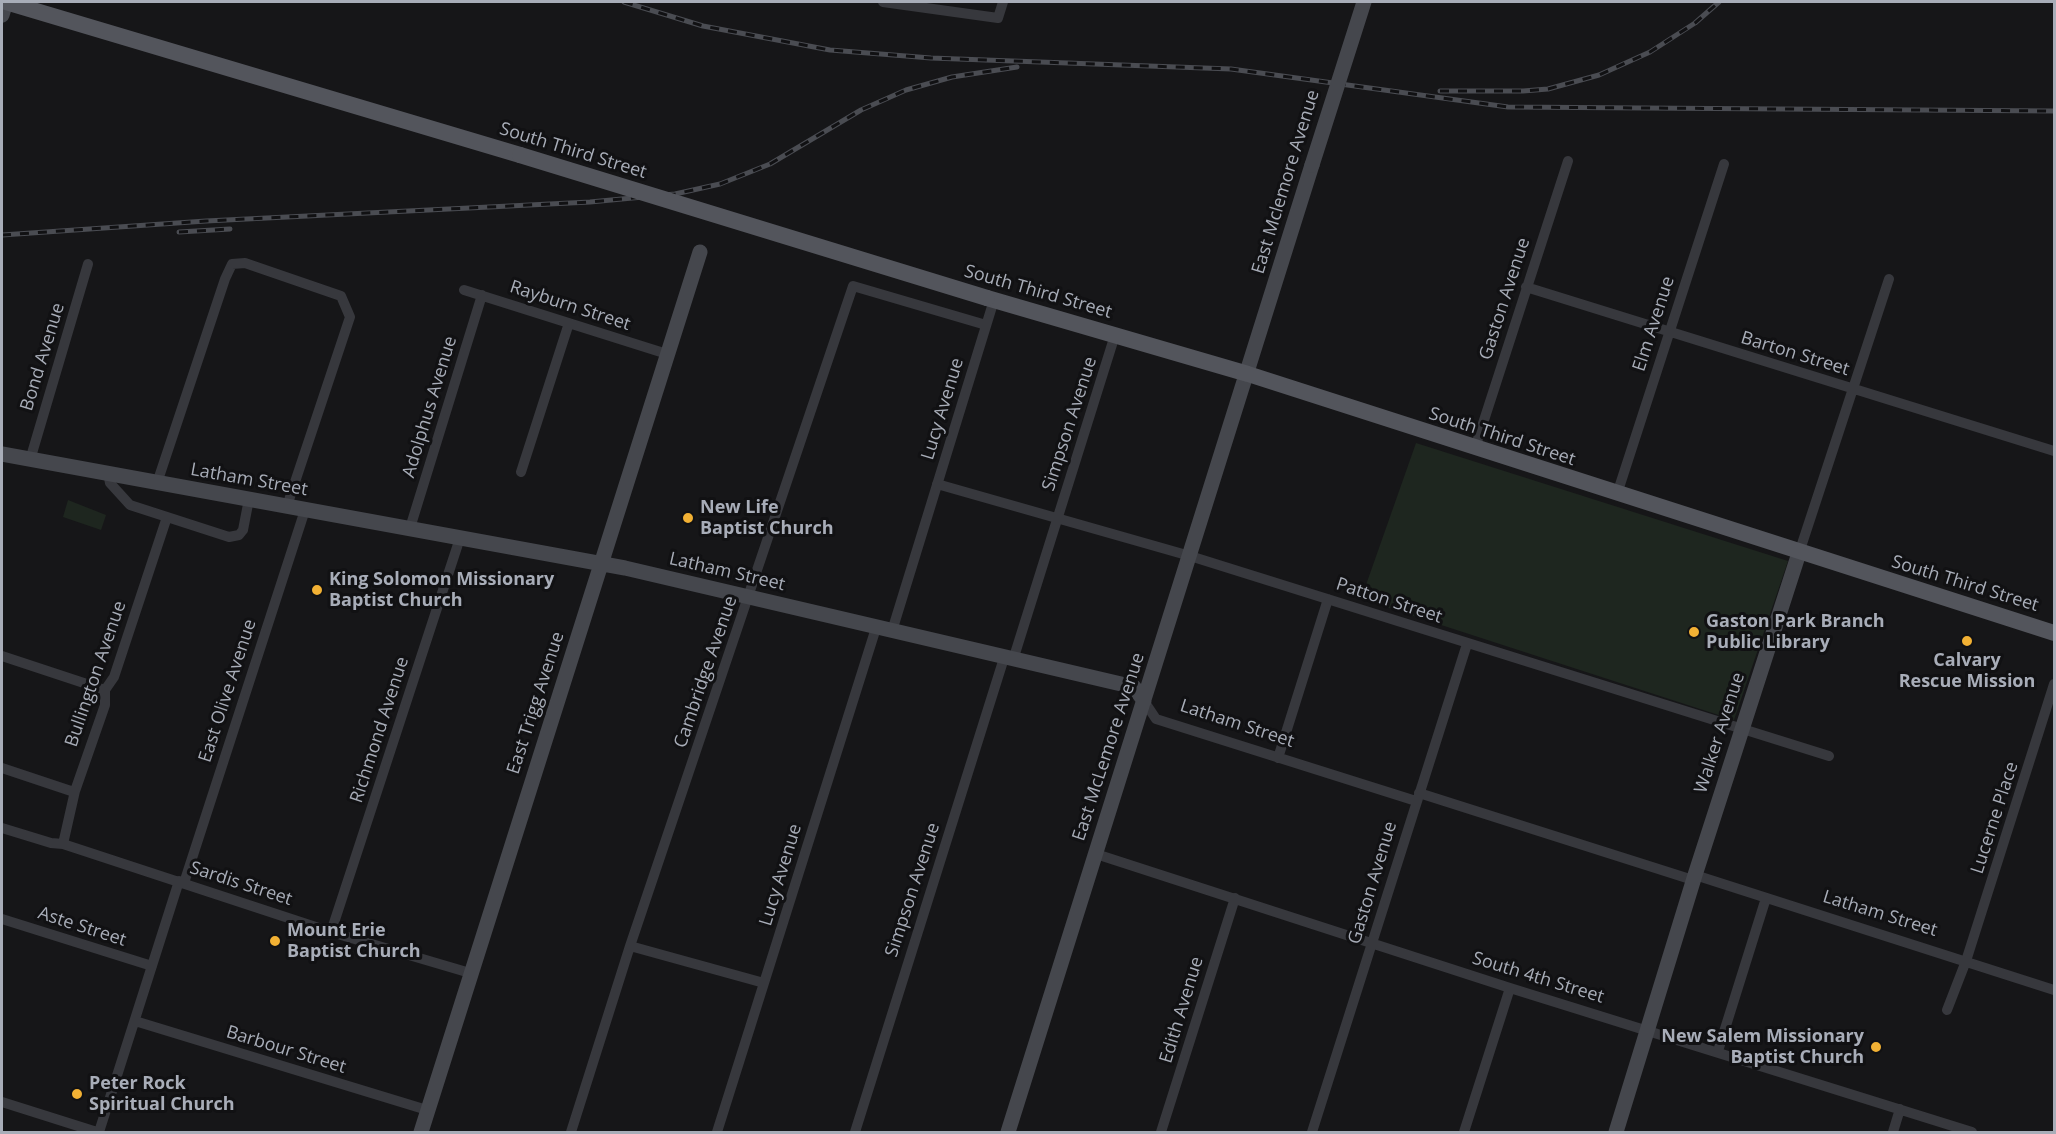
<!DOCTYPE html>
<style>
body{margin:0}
#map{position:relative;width:2056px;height:1134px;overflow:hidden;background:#161618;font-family:"Open Sans",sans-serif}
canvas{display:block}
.frame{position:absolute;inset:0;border:3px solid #a8adb8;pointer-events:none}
</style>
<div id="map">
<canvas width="2056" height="1134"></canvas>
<div class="frame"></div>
</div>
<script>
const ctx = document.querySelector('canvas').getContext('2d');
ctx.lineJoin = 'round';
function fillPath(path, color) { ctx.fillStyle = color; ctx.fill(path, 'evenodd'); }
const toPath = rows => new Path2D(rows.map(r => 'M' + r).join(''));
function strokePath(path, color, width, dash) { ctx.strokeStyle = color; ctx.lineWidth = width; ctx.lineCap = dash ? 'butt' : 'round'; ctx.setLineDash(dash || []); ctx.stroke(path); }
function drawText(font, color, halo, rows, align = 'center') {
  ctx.font = font + ' "Open Sans",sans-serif'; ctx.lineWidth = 6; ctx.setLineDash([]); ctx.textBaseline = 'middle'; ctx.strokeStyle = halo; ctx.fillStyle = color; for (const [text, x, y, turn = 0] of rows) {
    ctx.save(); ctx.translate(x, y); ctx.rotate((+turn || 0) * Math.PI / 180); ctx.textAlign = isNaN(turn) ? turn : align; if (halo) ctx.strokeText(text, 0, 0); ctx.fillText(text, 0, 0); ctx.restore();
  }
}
const green = toPath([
 [1416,443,1788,561,1734,720,1361,599],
 [68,500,106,515,101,530,63,517]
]);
const street = toPath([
 [883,2,998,18,1003,2],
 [1526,287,2054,451],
 [464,290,667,354],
 [1475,448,1568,161],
 [30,460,88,264],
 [521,472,569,323],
 [108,473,110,483,130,505,229,537,239,535,243,530,249,499],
 [157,483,225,279,232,264,245,263,341,296,350,317,287,506],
 [937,484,1190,556,1829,756],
 [1617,494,1724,164],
 [410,528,482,295],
 [1799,553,1889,279],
 [892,631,994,300],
 [2,656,105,690],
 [1013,660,1115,335],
 [1144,701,1156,719,1416,801],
 [1278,758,1328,599],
 [2,768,74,792],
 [1419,793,1693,880],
 [2,828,51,843,63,844,331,932,470,973],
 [63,844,75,791,105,705,105,690,114,677,167,517],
 [1096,854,1510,988,1972,1132],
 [1695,875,2054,990],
 [184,883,305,510],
 [2,919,152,966],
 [331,932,460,538],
 [630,946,764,983],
 [1947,1010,1966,961,2054,684],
 [135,1021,427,1110],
 [1718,1051,1766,898],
 [2,1102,97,1132],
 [99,1132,179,881],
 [571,1132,630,946,853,286,986,325],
 [717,1132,876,628],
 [855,1132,1004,658],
 [1161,1132,1235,898],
 [1312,1132,1467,644],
 [1464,1132,1510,988],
 [1893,1132,1900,1109]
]);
const secondary = toPath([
 [2,15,6,2],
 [2,454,625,568,1134,687,1144,701],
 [421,1132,700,252],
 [1008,1132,1312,165],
 [1616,1132,1695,875,1799,553]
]);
const primary = toPath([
 [6,2,520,155],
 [987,298,1248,374,2054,633]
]);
const rail = toPath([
 [624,2,703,26,830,50,931,58,1231,69,1508,107,2054,111],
 [1440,91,1523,91,1548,89,1599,75,1650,52,1695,23,1719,2],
 [179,232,230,229],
 [2,235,206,221,590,202,675,194,720,184,770,164,861,110,906,90,952,77,1017,67]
]);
const secondaryBridge = toPath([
 [1312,165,1364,2]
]);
const primaryBridge = toPath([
 [520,155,987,298]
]);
const markers = [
 [688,518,6,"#f2b134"],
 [317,590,6,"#f2b134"],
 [1694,632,6,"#f2b134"],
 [1967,641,6,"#f2b134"],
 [275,941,6,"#f2b134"],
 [1876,1047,6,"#f2b134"],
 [77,1094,6,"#f2b134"]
];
const streetNames = [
 ["South Third Street",573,151,17],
 ["East Mclemore Avenue",1286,182,-73],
 ["South Third Street",1038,292,16],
 ["Gaston Avenue",1505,299,-72],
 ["Rayburn Street",570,306,18],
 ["Elm Avenue",1654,324,-72],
 ["Barton Street",1795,354,17],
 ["Bond Avenue",43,357,-73],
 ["Adolphus Avenue",430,407,-73],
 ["Lucy Avenue",943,409,-73],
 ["Simpson Avenue",1070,424,-72],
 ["South Third Street",1502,437,18],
 ["Latham Street",249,480,10],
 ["Latham Street",727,572,13],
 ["South Third Street",1965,584,17],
 ["Patton Street",1389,601,18],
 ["Cambridge Avenue",706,672,-71],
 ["Bullington Avenue",96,674,-71],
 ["East Olive Avenue",228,691,-72],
 ["East Trigg Avenue",536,703,-72],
 ["Latham Street",1237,724,18],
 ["Richmond Avenue",380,730,-72],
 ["Walker Avenue",1720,733,-72],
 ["East McLemore Avenue",1109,747,-72],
 ["Lucerne Place",1995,818,-72],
 ["Lucy Avenue",781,875,-73],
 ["Gaston Avenue",1373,883,-73],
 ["Sardis Street",241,884,18],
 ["Simpson Avenue",913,890,-72],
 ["Latham Street",1880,914,17],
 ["Aste Street",82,927,18],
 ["South 4th Street",1538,978,17],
 ["Edith Avenue",1182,1010,-73],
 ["Barbour Street",286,1050,17]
];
const poiNames = [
 ["New Life",700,508],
 ["Baptist Church",700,529],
 ["King Solomon Missionary",329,580],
 ["Baptist Church",329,601],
 ["Gaston Park Branch",1706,622],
 ["Public Library",1706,643],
 ["Calvary",1967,661,"center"],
 ["Rescue Mission",1967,682,"center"],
 ["Mount Erie",287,931],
 ["Baptist Church",287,952],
 ["New Salem Missionary",1864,1037,"right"],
 ["Baptist Church",1864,1058,"right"],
 ["Peter Rock",89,1084],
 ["Spiritual Church",89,1105]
];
fillPath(green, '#1e261f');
strokePath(street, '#37383d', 10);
strokePath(secondary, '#45474d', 15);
strokePath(primary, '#53555c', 16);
strokePath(rail, '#4a4c52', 5);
strokePath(rail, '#111113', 3, [9]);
strokePath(secondaryBridge, '#45474d', 15);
strokePath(primaryBridge, '#53555c', 16);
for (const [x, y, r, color] of markers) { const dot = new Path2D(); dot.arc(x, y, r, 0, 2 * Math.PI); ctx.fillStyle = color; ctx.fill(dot); strokePath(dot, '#111113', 2); }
drawText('18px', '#a8adb8', '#111113', streetNames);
drawText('bold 18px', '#a8adb8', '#111113', poiNames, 'left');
</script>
